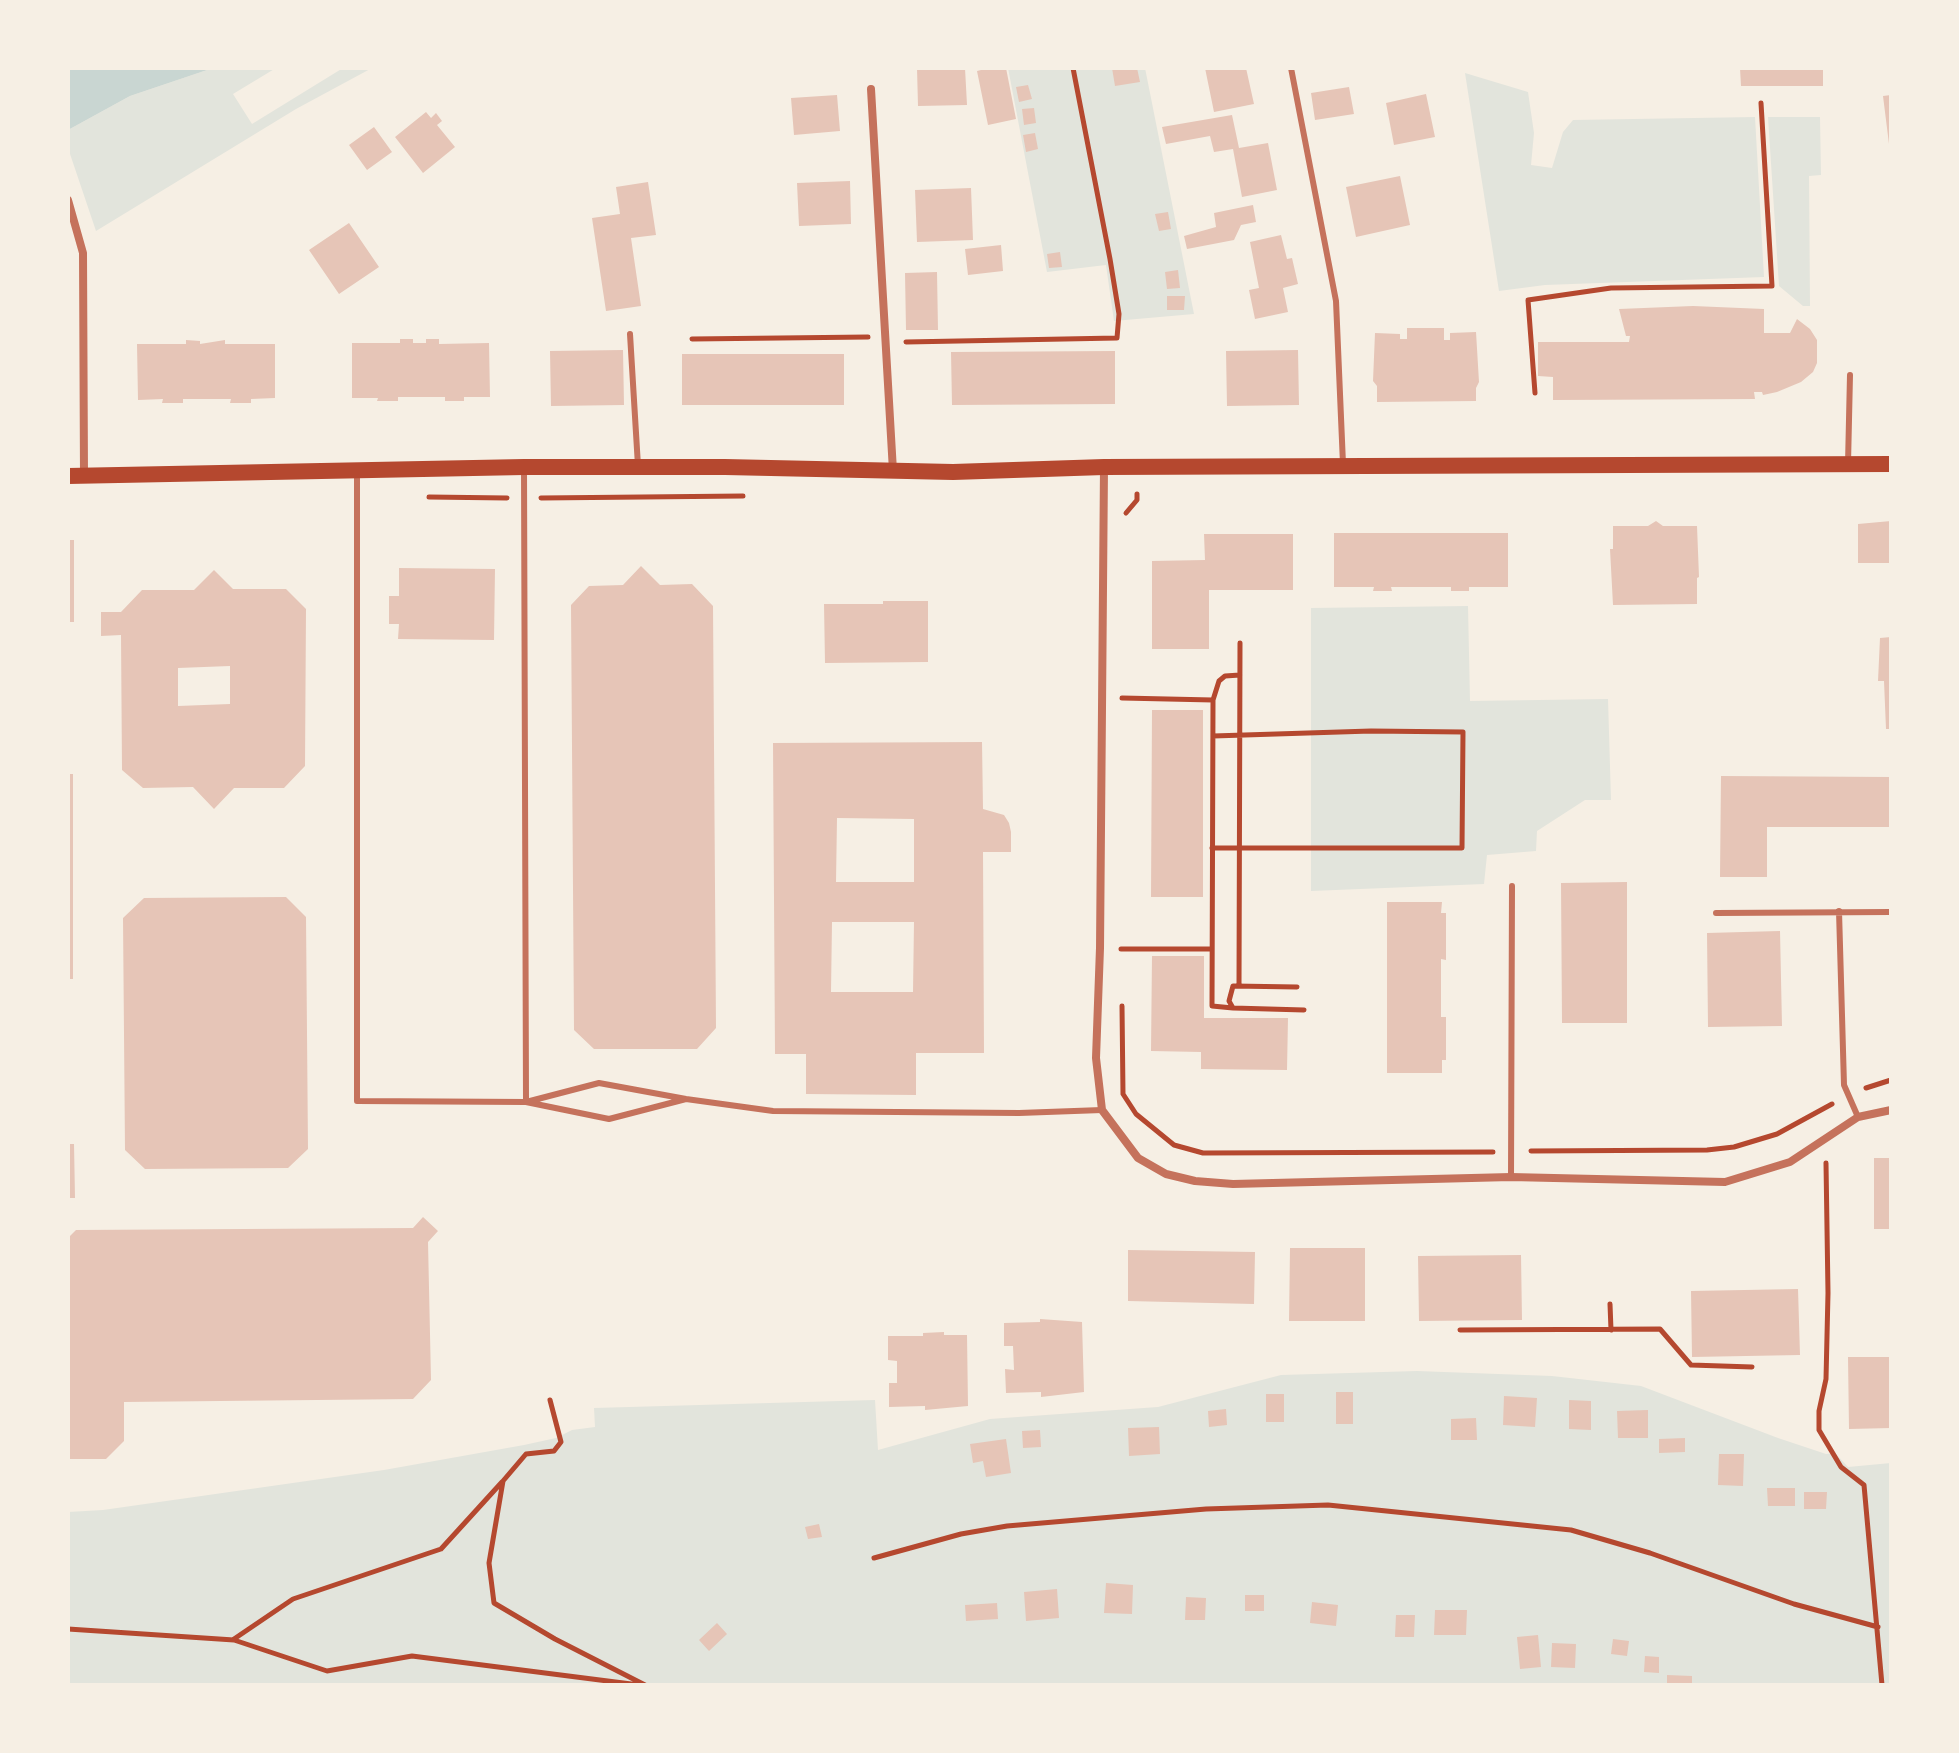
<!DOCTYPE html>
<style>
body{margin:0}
#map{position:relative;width:1959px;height:1753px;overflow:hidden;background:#f6efe4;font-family:Mulish,sans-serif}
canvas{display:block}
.frame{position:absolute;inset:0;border:70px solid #f6efe4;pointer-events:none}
</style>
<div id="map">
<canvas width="1959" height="1753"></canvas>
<div class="frame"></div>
</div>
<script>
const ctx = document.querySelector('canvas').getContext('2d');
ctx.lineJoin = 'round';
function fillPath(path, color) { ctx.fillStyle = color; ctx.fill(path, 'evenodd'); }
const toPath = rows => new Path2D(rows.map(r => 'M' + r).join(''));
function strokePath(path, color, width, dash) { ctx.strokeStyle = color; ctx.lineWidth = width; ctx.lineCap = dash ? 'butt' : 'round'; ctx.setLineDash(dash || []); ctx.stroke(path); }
const green = toPath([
 [213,68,276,68,233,94,252,124,343,68,372,68,296,109,96,231,68,148,68,130,130,96],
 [1008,68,1145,68,1194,314,1114,321,1106,265,1047,272],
 [1465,73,1528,92,1534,133,1531,165,1552,168,1563,132,1573,120,1755,117,1764,277,1545,285,1499,291],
 [1768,117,1820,117,1821,175,1809,176,1810,306,1803,306,1779,286],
 [1468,606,1470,701,1608,699,1611,800,1585,800,1537,831,1536,851,1487,855,1484,884,1311,891,1311,608],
 [1417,1371,1552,1376,1641,1386,1778,1438,1826,1454,1835,1453,1848,1467,1891,1463,1891,1685,68,1685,68,1512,103,1510,384,1470,524,1445,556,1438,572,1430,595,1427,594,1408,875,1400,878,1450,990,1419,1158,1407,1281,1375]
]);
const water = toPath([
 [213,68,130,96,68,130,68,69]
]);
const building = toPath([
 [917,68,965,68,967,105,918,106],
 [989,68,1006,68,1016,119,988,125,977,71],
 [1112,68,1137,68,1140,82,1115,86],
 [1205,68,1246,68,1254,104,1214,112],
 [1740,68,1823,68,1823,86,1741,86],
 [1028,85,1032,99,1019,102,1016,87],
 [1349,87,1354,114,1315,120,1311,93],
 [1426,94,1435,137,1394,145,1386,103],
 [837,95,840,131,794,135,791,98],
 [1891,95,1891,144,1889,144,1883,96],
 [1034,108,1036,123,1024,125,1022,109],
 [426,112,431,118,436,113,442,121,437,125,455,147,423,173,395,137],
 [1232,115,1239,148,1268,143,1277,190,1242,197,1233,149,1214,152,1210,136,1166,144,1162,127],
 [374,127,392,152,367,170,349,145],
 [1035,133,1038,149,1026,152,1023,135],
 [1400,176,1410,225,1356,237,1346,187],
 [850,181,851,224,799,226,797,183],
 [648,182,656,235,631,238,641,306,606,311,592,218,620,214,616,187],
 [971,188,973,240,917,242,915,190],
 [1253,205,1256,222,1241,225,1234,240,1187,249,1184,236,1216,227,1214,213],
 [1168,212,1171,229,1159,231,1155,214],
 [349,223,379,267,339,294,309,250],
 [1281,235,1287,259,1292,258,1298,284,1283,288,1288,312,1255,319,1249,290,1259,288,1250,242],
 [1001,245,1003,271,968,275,965,249],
 [1060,252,1062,267,1049,268,1047,254],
 [1178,270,1180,288,1167,289,1165,272],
 [937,272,938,330,906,330,905,273],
 [1167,296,1185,296,1184,310,1167,310],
 [1693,306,1764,309,1764,333,1790,333,1797,319,1810,329,1817,340,1817,363,1813,372,1801,382,1777,392,1763,395,1762,392,1754,392,1755,399,1553,400,1553,377,1538,376,1538,342,1629,342,1630,336,1626,336,1619,309],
 [1407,328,1444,328,1444,340,1450,340,1450,333,1476,332,1479,382,1476,388,1476,401,1377,402,1377,386,1373,381,1375,333,1400,334,1400,339,1407,339],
 [400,339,413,339,413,343,426,343,426,339,439,339,439,344,489,343,490,397,464,397,464,401,445,401,445,397,398,397,398,401,377,401,378,398,352,398,352,343,400,343],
 [186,340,200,341,200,344,225,340,225,344,275,344,275,398,251,399,251,403,230,403,231,399,183,399,183,403,162,403,163,399,138,400,137,344,186,344],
 [623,350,624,405,551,406,550,351],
 [1298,350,1299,405,1227,406,1226,351],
 [1115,351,1115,404,952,405,951,352],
 [682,354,844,354,844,405,682,405],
 [1656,521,1663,526,1697,526,1699,577,1697,578,1697,604,1613,605,1610,549,1613,549,1613,526,1648,526],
 [1891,521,1891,563,1858,563,1858,524],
 [1334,533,1508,533,1508,587,1469,587,1469,591,1451,591,1451,587,1391,587,1392,591,1373,591,1374,587,1334,587],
 [1204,534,1293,534,1293,590,1209,590,1209,649,1152,649,1152,561,1205,560],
 [68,540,74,540,74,622,68,622],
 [641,566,660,585,692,584,713,606,716,1028,697,1049,594,1049,574,1030,571,605,589,586,623,585],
 [399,568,495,569,494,640,398,639,399,624,389,624,389,596,399,596],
 [214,570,233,589,286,589,306,609,305,766,284,788,234,788,214,809,193,787,143,788,122,770,121,635,101,636,101,612,121,612,142,590,194,590],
 [230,666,230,704,178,706,178,668],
 [883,601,928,601,928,662,825,663,824,604,883,604],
 [1891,637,1891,729,1886,729,1884,681,1878,681,1880,638],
 [1152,710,1203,710,1203,897,1151,897],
 [982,742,983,809,1004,815,1009,823,1011,832,1011,852,983,852,984,1053,916,1053,916,1095,806,1094,806,1054,775,1054,773,743],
 [837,818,914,819,914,882,836,882],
 [832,922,914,922,913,992,831,992],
 [68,774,73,774,73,979,68,979],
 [1721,776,1891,777,1891,827,1767,827,1767,877,1720,877],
 [1627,882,1627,1023,1562,1023,1561,883],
 [286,897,306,917,308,1149,288,1168,145,1169,125,1150,123,918,144,898],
 [1387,902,1442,902,1441,913,1446,913,1446,960,1441,959,1441,1017,1446,1017,1446,1060,1442,1060,1442,1073,1387,1073],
 [1780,931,1782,1026,1708,1027,1707,933],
 [1152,956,1204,956,1204,1018,1288,1018,1287,1070,1201,1069,1201,1052,1151,1051],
 [68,1144,74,1144,75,1198,68,1198],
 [1874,1158,1891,1158,1891,1229,1874,1229],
 [423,1217,438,1231,428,1242,431,1380,413,1399,124,1402,124,1441,106,1459,68,1459,68,1238,76,1230,413,1228],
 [1290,1248,1365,1248,1365,1321,1289,1321],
 [1128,1250,1255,1252,1254,1304,1128,1301],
 [1521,1255,1522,1320,1419,1321,1418,1256],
 [1798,1289,1800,1355,1692,1357,1691,1291],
 [1040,1319,1082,1322,1084,1392,1041,1397,1041,1392,1006,1393,1005,1369,1014,1370,1013,1346,1004,1346,1004,1323,1040,1322],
 [944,1332,944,1335,967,1335,968,1406,925,1410,925,1406,889,1407,889,1383,897,1383,897,1361,888,1360,888,1336,923,1336,923,1333],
 [1848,1357,1891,1357,1891,1428,1849,1429],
 [1336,1392,1353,1392,1353,1424,1336,1424],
 [1266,1394,1284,1394,1284,1422,1266,1422],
 [1504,1396,1537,1398,1535,1427,1503,1425],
 [1569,1400,1591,1401,1591,1430,1569,1429],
 [1226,1409,1227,1425,1209,1427,1208,1411],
 [1648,1410,1648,1438,1618,1438,1617,1411],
 [1476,1418,1477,1440,1451,1440,1451,1419],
 [1159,1427,1160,1454,1129,1456,1128,1428],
 [1040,1430,1041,1447,1023,1448,1022,1431],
 [1685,1438,1685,1452,1659,1453,1659,1439],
 [1006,1439,1011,1473,986,1477,983,1461,973,1463,970,1444],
 [1719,1454,1744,1454,1743,1486,1718,1485],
 [1767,1488,1795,1488,1795,1506,1768,1506],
 [1804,1492,1827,1492,1826,1509,1804,1509],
 [819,1524,822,1537,808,1539,805,1527],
 [1106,1583,1133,1585,1132,1614,1104,1613],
 [1057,1589,1059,1618,1026,1621,1024,1592],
 [1245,1595,1264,1595,1264,1611,1245,1611],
 [1186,1597,1206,1598,1205,1620,1185,1620],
 [1312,1602,1338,1605,1336,1626,1310,1623],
 [997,1603,998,1619,966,1621,965,1605],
 [1435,1610,1467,1610,1466,1635,1434,1635],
 [1396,1615,1415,1615,1414,1637,1395,1637],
 [717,1623,727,1634,709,1651,699,1640],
 [1538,1635,1541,1667,1520,1669,1517,1637],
 [1613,1639,1629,1641,1627,1656,1611,1654],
 [1552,1643,1576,1644,1575,1668,1551,1667],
 [1645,1656,1659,1657,1659,1673,1644,1672],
 [1667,1675,1692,1676,1692,1685,1667,1685]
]);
const path = toPath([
 [692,339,868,337],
 [906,342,1117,338,1119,314,1110,259,1073,68],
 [1535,393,1528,300,1611,288,1772,286,1761,103],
 [429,497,507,498],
 [541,498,743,496],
 [1126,513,1137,500,1137,494],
 [1122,698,1213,700,1219,681,1225,676,1240,675],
 [1213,700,1212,1006,1233,1008],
 [1212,848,1462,848,1463,732,1371,731,1213,736],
 [1121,949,1212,949],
 [1239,986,1240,643],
 [1297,987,1233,986,1229,1001,1233,1008,1304,1010],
 [1122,1006,1123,1094,1136,1114,1174,1145,1203,1153,1493,1152],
 [1866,1088,1891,1080],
 [1531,1151,1707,1150,1734,1147,1777,1134,1832,1104],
 [1826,1163,1828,1293,1826,1379,1819,1411,1819,1430,1841,1467,1864,1485,1882,1685],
 [1610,1304,1611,1330],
 [1460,1330,1660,1329,1691,1365,1752,1367],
 [550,1400,561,1442,554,1451,526,1454,503,1481,489,1563,494,1603,555,1639,645,1685],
 [874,1558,961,1534,1007,1526,1206,1509,1328,1505,1571,1530,1650,1553,1794,1604,1878,1627],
 [68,1629,234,1640,327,1671,412,1656,639,1685],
 [234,1639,293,1599,441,1549,502,1482]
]);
const service = toPath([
 [1291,68,1336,301,1343,464],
 [630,334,638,466],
 [1848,464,1850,375],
 [524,469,526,1102],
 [357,473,357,1101,526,1102,609,1119,686,1099],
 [1839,911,1844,1085,1858,1117],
 [1716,913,1891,912],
 [530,1101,599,1083,686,1099,773,1111,1019,1113,1102,1110],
 [1511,1177,1512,886]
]);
const minor = toPath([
 [871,89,893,471],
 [68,200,83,253,84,476],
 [1104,467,1100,948,1096,1058,1102,1110,1138,1158,1166,1174,1195,1181,1233,1184,1511,1177,1725,1182,1790,1162,1858,1117,1891,1110]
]);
const secondary = toPath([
 [68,476,524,467,725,467,953,472,1104,467,1891,464]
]);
fillPath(green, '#e2e4dc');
fillPath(water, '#c9d6d2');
fillPath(building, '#e6c5b7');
strokePath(path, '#b5482f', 5);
strokePath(service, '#c5725c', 6);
strokePath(minor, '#c5725c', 8);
strokePath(secondary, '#b5482f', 16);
</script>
